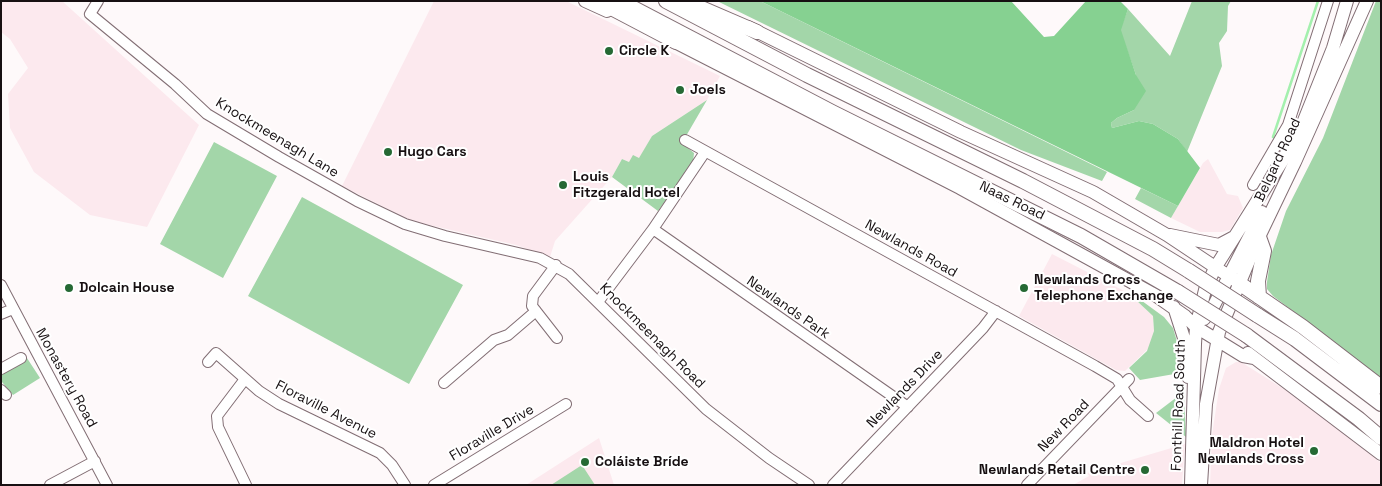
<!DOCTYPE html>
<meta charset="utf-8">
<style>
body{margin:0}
#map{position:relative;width:1382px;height:486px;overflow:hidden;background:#fef9fa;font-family:"Space Grotesk",sans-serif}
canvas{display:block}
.frame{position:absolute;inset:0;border:2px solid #171012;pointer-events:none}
</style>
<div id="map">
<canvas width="1382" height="486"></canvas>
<div class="frame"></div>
</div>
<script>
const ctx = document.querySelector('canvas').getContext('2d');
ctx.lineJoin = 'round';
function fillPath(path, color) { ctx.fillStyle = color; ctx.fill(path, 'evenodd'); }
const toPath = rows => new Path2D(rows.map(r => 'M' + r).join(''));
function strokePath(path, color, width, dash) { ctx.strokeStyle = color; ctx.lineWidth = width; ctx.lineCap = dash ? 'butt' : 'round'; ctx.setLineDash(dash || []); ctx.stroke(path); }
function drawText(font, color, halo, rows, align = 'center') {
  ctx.font = font + ' "Space Grotesk",sans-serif'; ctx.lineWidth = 4; ctx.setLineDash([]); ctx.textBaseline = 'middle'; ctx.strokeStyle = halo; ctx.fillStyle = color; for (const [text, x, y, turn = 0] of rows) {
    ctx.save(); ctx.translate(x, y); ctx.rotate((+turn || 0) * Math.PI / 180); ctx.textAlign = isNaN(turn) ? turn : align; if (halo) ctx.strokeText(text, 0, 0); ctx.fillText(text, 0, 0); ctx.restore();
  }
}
const built = toPath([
 [1,1,62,1,199,125,147,227,90,215,34,172,10,128,8,94,28,68,10,39,1,32],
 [434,1,566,1,720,76,707,100,652,136,639,159,629,162,622,159,612,177,555,241,550,257,516,245,412,221,342,186],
 [1208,159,1227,194,1238,196,1243,208,1230,230,1222,232,1200,232,1171,218,1203,163],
 [1052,254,1138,298,1137,301,1153,316,1154,331,1151,346,1125,371,1116,370,1019,316],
 [1236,362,1241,362,1306,403,1381,463,1381,485,1210,485,1212,435,1219,389,1226,368],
 [599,438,614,485,526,485],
 [1185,444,1182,485,1073,485,1089,476,1087,473]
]);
const green = toPath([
 [717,1,760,1,1107,172,1102,181,1021,150],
 [1192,1,1231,1,1228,6,1227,31,1219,43,1222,66,1187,152,1178,139,1153,124,1139,121,1112,128,1111,123,1117,118,1134,110,1136,75,1120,30,1128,9,1170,56],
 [1376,1,1381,1,1381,378,1273,296,1267,289,1267,282,1271,255,1286,211,1323,138],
 [707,100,682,143,694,153,693,163,658,211,612,177,622,159,629,162,633,155,639,158,652,136],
 [214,142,277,176,223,278,160,244],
 [1141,188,1178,206,1171,218,1135,199],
 [302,197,463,285,409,384,248,296],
 [1138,298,1164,317,1173,328,1178,345,1180,373,1140,380,1129,368,1147,351,1154,331,1153,316,1137,301],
 [25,355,40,378,13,395,2,382,1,375,26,361],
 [1177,397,1184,397,1186,437,1156,413],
 [582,465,595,485,551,485]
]);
const forest = toPath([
 [760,1,1011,1,1044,37,1054,36,1086,1,1120,1,1128,9,1121,30,1136,75,1146,91,1134,110,1117,118,1111,123,1112,128,1139,121,1153,124,1178,139,1200,168,1178,206]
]);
const stream = toPath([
 [1273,137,1318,1]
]);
const minor = toPath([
 [98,1,90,14,175,84,207,114,279,157,357,201,405,224,445,236,540,258,569,274,706,409,769,458,809,485],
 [685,140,1095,366,1117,379,1130,400,1148,416],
 [1253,185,1288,125,1328,1],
 [653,229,908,407],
 [556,265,533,296,532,306,557,338],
 [1,285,107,485],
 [598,302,653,229,705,152],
 [1,314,13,309],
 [208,362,216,353,259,391,279,404,380,453,392,465,405,485],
 [1,369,21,358],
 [245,379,217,416,218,427,246,485],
 [444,383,494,340,508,335,536,311],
 [1,390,6,395],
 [50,485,95,461],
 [434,485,566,404],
 [833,485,983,328,996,311],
 [1027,485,1129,379]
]);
const major = toPath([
 [585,1,607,11],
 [748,27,961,132,1093,192,1167,235,1239,283],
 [667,38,960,188,1155,295,1185,316,1196,327,1243,356,1254,358],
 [1170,235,1219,245,1234,237],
 [1174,307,1184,338,1188,377],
 [1204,319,1211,311,1262,212],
 [1248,353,1381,454],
 [1191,485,1195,344,1196,327,1205,290,1215,268,1281,163,1303,123,1333,48,1347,1],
 [1201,485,1206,404,1219,332,1259,237,1295,162,1367,1]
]);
const highway = toPath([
 [598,1,676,42],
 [620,1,832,112,1081,236,1178,292],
 [666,1,807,75,1023,181,1153,249,1189,271],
 [685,1,757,32],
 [1259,237,1264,251,1258,281,1259,297],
 [1239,283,1303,327,1381,387],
 [1257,315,1295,339,1381,404],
 [1246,335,1359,419,1381,438]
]);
const highwayBridge = toPath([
 [1189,271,1257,315],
 [1178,292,1246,335]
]);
const markers = [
 [609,51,5,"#256934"],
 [680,90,5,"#256934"],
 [388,152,5,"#256934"],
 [563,185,5,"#256934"],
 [69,288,5,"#256934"],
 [1024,288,5,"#256934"],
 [1314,451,5,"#256934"],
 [585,462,5,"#256934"],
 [1145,470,5,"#256934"]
];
const poiNames = [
 ["Circle K",619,51],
 ["Joels",690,90],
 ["Hugo Cars",398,152],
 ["Louis",573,177],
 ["Fitzgerald Hotel",573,193],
 ["Newlands Cross",1034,280],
 ["Telephone Exchange",1034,296],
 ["Dolcain House",79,288],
 ["Maldron Hotel",1304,443,"right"],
 ["Newlands Cross",1304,459,"right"],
 ["Coláiste Bríde",595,462],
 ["Newlands Retail Centre",1135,470,"right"]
];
const streetNames = [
 ["Knockmeenagh Lane",277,138,31],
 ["Belgard Road",1278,160,-65],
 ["Naas Road",1012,201,26],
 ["Newlands Road",911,249,29],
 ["Newlands Park",788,308,35],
 ["Knockmeenagh Road",652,336,45],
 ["Monastery Road",66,378,61],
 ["Newlands Drive",905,389,-46],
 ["Fonthill Road South",1179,405,-88],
 ["Floraville Avenue",326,410,27],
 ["New Road",1064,426,-46],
 ["Floraville Drive",492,433,-31]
];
fillPath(built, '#fce9ee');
fillPath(green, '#a3d6a9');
fillPath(forest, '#86d191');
strokePath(stream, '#a4f0ae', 2.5);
strokePath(minor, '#826e74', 12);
strokePath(major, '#826e74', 14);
strokePath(highway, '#826e74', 16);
strokePath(minor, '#fff', 10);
strokePath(major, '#fff', 12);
strokePath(highway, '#fff', 14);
strokePath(highwayBridge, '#826e74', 16, []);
strokePath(highwayBridge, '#fff', 14);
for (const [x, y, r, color] of markers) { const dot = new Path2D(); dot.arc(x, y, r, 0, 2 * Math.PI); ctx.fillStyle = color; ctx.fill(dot); strokePath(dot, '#fff', 2); }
drawText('bold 14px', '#171012', '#fff', poiNames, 'left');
drawText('14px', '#171012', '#fff', streetNames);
</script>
